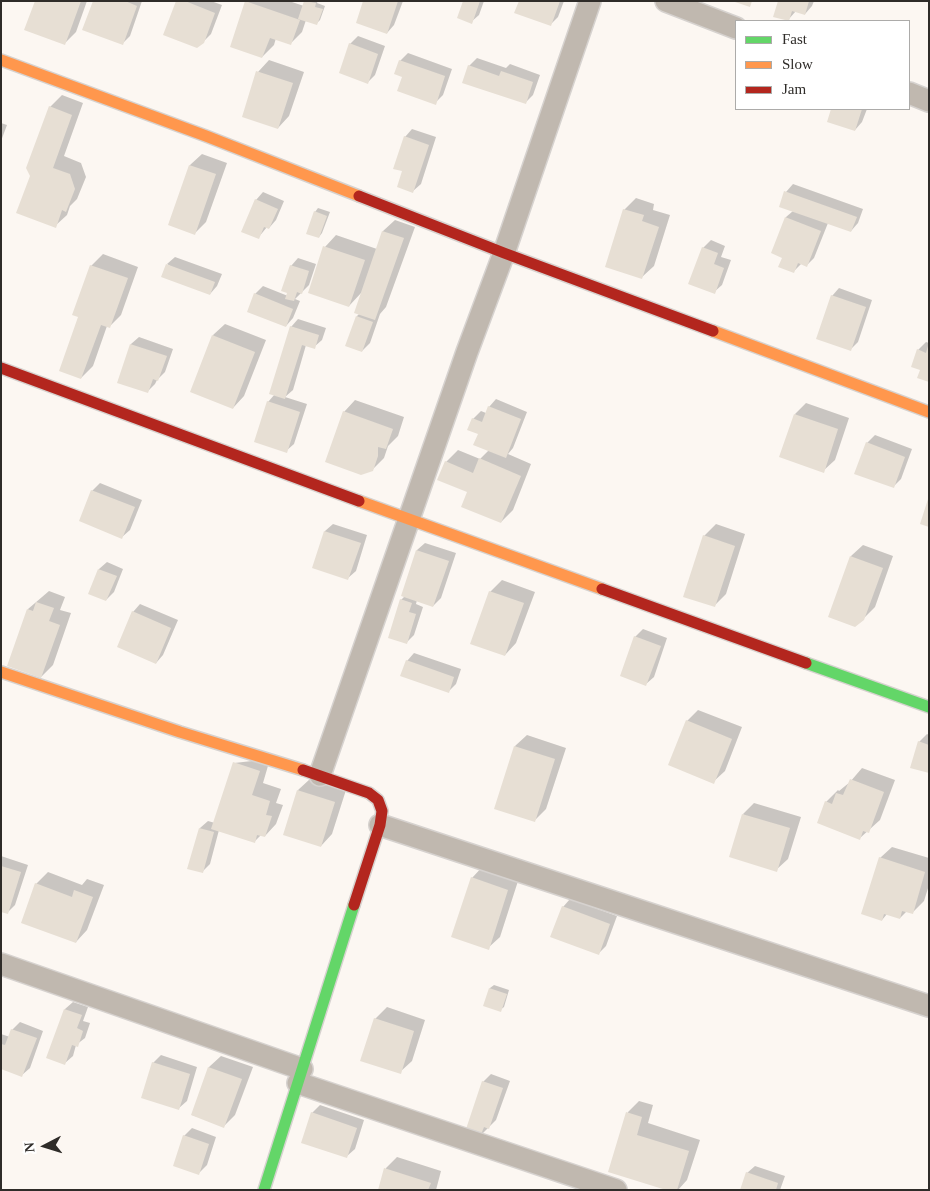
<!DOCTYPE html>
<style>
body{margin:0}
#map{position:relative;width:930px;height:1191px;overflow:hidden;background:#fcf7f2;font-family:"Times New Roman",serif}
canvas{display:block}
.frame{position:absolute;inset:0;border:2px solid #2f2c29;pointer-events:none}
.legend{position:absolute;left:735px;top:20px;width:175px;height:90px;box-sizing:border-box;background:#fff;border:1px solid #acaba9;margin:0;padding:6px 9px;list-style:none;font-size:15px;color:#2f2c29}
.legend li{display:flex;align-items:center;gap:10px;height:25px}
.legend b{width:25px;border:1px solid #acaba9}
.north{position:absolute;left:20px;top:1121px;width:50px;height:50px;-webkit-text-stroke:4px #fff;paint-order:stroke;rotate:265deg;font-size:14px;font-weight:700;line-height:20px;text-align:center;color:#2f2c29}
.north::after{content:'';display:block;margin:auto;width:18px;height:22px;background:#2f2c29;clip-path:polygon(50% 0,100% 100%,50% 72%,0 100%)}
</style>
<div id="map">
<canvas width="930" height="1191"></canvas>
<div class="frame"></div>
<ul class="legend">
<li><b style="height:6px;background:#63d668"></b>Fast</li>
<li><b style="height:6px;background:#ff974d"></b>Slow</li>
<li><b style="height:6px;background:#b3261e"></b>Jam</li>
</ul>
<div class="north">N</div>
</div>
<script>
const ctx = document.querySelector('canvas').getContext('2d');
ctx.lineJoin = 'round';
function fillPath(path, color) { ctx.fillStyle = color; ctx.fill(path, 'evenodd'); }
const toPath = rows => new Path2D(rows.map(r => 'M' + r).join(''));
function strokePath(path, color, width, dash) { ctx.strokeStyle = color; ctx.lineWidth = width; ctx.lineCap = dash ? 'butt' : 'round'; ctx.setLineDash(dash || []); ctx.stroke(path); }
const shadow = toPath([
 [36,1,87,1,76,32,64,44],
 [94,1,142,1,130,36,122,44],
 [178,1,211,1,222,5,211,34,203,42],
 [247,1,289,1,304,6,306,1,318,1,317,3,325,6,320,20,316,24,306,20,302,32,291,43,276,38,274,45,262,57],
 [365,1,403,1,394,25,387,33],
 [464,1,484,1,479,15,471,22],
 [520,1,564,1,558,17,550,25],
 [779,1,814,1,812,6,805,14,796,11,788,20],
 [358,36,385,46,375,75,368,82,350,44],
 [408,53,452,69,443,95,435,103,403,76,400,61],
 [477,58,506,68,510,64,540,75,533,95,525,103,469,66],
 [269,60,304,72,289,116,278,128,258,72],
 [62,95,83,103,64,156,81,163,86,177,77,199,70,206,67,215,55,226,31,176,50,107],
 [832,109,867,109,862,122,855,130,828,121],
 [1,123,7,125,1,141],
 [412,129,436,137,421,184,413,191,404,170,405,137],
 [202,154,227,163,206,222,195,233,169,224,190,165],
 [793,184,863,209,858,223,851,231,828,223,814,258,807,265,802,263,793,272,783,257,786,217,793,211,786,192],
 [263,192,284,201,276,220,269,228,267,227,258,238,256,200],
 [636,198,654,204,653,210,670,215,654,266,642,277,624,210],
 [318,208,330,212,322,233,319,237,315,212],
 [395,220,415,227,386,307,380,314,370,343,362,351,357,316,360,313,362,292,349,306,325,247,336,235,377,249,383,231],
 [711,240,725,246,721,257,731,260,722,285,714,292,703,248],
 [103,254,138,267,121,315,109,327,107,326,93,366,81,378,80,316,91,266],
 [175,257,222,274,217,286,210,294,167,264],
 [298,258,316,264,309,285,295,299,300,301,293,318,286,326,255,294,263,286,288,296,291,266],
 [839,288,872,300,858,342,850,350,832,296],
 [298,319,326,328,322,340,314,347,306,345,293,390,285,397,307,404,294,444,286,451,268,402,275,394,291,327],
 [225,324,266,340,244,396,233,408,213,335],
 [139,337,173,349,165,372,157,380,155,384,147,392,118,382,131,344],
 [926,342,929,343,929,381,922,369,918,350],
 [496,399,527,412,513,448,508,454,531,464,513,510,501,522,469,492,446,462,458,450,480,459,489,450,473,419,481,411,486,413,489,407],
 [355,400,404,417,398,436,388,446,384,458,372,470,344,412],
 [806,403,849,418,835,460,823,471,795,414],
 [875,435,912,449,901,479,893,487,867,443],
 [100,483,142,500,130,530,122,537,81,521,92,491],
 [333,524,367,535,356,571,348,578,313,567,325,531],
 [716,524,745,534,726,594,714,606,704,536],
 [425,543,456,553,441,598,433,606,417,600,416,604,423,607,414,635,406,643,401,600,405,596,402,595,417,550],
 [863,545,893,556,875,607,863,619,851,556],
 [107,562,123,569,114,592,106,600,89,593,99,569],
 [502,580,535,592,516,643,505,655,490,592],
 [49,591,65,597,60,610,71,613,53,665,41,677,28,609],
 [140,604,178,620,163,655,156,663,133,612],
 [643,629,667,638,654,677,646,684,635,637],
 [414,653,461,669,456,684,448,692,407,661],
 [698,710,742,727,725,771,713,782,687,721],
 [927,734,929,735,929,772,919,742],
 [527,735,566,748,546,809,534,821,515,746],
 [270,759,263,783,281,789,276,803,283,805,276,824,265,836,261,835,254,842,219,830,210,864,202,872,189,868,200,828,208,821,215,823,234,763],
 [862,768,895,780,880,820,860,838,826,802,838,790,839,791,850,782],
 [310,779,346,790,332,834,321,846,298,790],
 [754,803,801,817,788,859,776,870,743,814],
 [892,847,929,858,929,885,924,901,912,913,907,911,900,918,887,914,882,920,880,858],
 [1,856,28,865,15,905,7,913,1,911],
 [483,866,519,878,500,937,488,948,472,878],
 [48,872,82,885,87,879,104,885,87,930,76,942,36,884],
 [570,899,617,916,606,946,599,953,563,907],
 [494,985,509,990,504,1007,500,1010,484,1005,490,988],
 [73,1002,88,1007,83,1021,90,1023,85,1038,76,1045,73,1056,65,1063,48,1057,65,1009],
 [387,1007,425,1020,412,1061,400,1072,375,1019],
 [20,1022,43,1031,30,1068,22,1075,1,1067,1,1034,10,1037,12,1030],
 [161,1055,197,1067,187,1101,179,1108,153,1063],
 [221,1056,253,1067,235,1115,224,1126,192,1115,209,1067],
 [491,1074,510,1081,496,1120,480,1136,483,1082],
 [639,1101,653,1105,648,1123,700,1140,687,1180,678,1190,670,1190,609,1171,628,1112],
 [320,1105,364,1120,355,1149,347,1156,312,1113],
 [192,1128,216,1137,207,1165,199,1173,184,1136],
 [397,1157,441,1171,436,1190,379,1190,386,1168],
 [755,1166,785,1176,780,1190,742,1190,747,1173]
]);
const building = toPath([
 [35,1,81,1,65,45,24,30],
 [93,1,125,1,137,6,123,45,82,30],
 [176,1,185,1,215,13,204,43,197,48,163,35],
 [245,1,300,20,291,45,270,38,262,58,230,47],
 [304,1,316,3,315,7,323,9,317,25,298,19],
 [363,1,398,1,387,34,356,23],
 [463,1,480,1,472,24,457,18],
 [519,1,560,1,551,26,514,13],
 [732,1,752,1,750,7],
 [778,1,809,1,805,15,792,11,789,21,773,17],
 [349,43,378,54,368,84,339,73],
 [399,60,445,76,436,105,397,91,402,77,394,74],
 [468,65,499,76,501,71,533,82,526,104,462,83],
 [256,71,293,83,278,129,242,117],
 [49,106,72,115,53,168,70,174,75,189,66,212,62,210,56,228,16,213,30,176,26,168],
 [831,109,862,109,855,131,827,122],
 [404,136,429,145,413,193,397,187,402,171,393,169],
 [189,165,216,174,195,235,168,225],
 [784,191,857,217,851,232,779,207],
 [255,199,278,209,269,229,264,227,259,239,241,232],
 [623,209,644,215,642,221,659,227,642,279,605,267],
 [314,211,327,216,319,238,306,234],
 [785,217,821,231,807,267,798,263,794,273,778,267,782,258,771,253],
 [382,231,404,238,375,320,354,313],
 [323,246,365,260,349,307,308,293],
 [702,247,718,253,714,264,724,268,715,294,688,284],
 [166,264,215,282,210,295,161,277],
 [90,265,128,278,110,328,101,325,81,379,59,371,78,317,72,315],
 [290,265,309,271,302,294,297,292,294,301,285,299,287,293,281,291],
 [254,293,293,309,286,327,247,312],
 [831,295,866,307,851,351,816,339],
 [356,316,373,322,362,352,345,346],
 [290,326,319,335,315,349,302,345,285,399,269,394],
 [212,335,255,352,233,409,190,392],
 [130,344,167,356,158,381,153,379,148,393,117,383],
 [928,346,929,346,929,382,917,378,920,370,911,367,917,349,926,353],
 [267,401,300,412,287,453,254,442],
 [488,406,521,419,506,458,473,445,478,434,467,430,472,418,482,422],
 [343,411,393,429,386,449,378,447,378,456,373,471,361,475,325,462],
 [794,414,838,429,824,473,779,457],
 [866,442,905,457,894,488,854,474],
 [479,458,521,476,501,523,461,507,467,492,437,480,445,461,473,473],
 [91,490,135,507,122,539,79,521],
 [929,496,929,527,920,524],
 [324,531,361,543,348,580,312,568],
 [703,535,735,546,715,607,683,597],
 [416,550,449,561,433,607,401,596],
 [850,556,883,568,864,620,855,627,828,617],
 [98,569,117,576,106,601,88,594],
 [489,591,524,603,505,656,470,644],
 [400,599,412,603,409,612,416,614,407,644,388,638],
 [36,602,54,608,49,621,60,625,41,678,7,666,27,609,33,611],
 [132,611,171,628,156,664,117,647],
 [634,636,661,646,646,686,620,676],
 [406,660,454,677,449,693,400,676],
 [686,720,732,739,714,784,668,765],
 [918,741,929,745,929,773,910,768],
 [514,746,555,759,535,822,494,809],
 [233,762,260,771,252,795,270,801,266,815,272,816,265,837,257,835,255,843,211,829],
 [850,779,884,792,869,833,863,831,860,840,817,823,825,801,832,804,836,793,843,795],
 [297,790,335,802,321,847,283,835],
 [742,814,790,828,777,872,729,857],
 [199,828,214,832,203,873,187,869],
 [879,857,925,872,913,914,902,911,900,919,884,914,882,921,861,914],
 [1,866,21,872,8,914,1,912],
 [471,877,508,890,489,950,451,937],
 [35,883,72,897,74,890,93,897,76,943,21,923],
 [562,906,610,924,599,955,550,937],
 [489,988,507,994,501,1012,483,1006],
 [64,1009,82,1015,77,1028,83,1031,78,1047,72,1045,65,1065,46,1058],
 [374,1018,414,1031,401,1074,360,1061],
 [11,1029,37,1038,22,1077,1,1069,1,1044,5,1045],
 [152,1062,190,1074,179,1110,141,1098],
 [208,1067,242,1079,224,1128,191,1115],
 [482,1081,503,1088,489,1129,484,1127,480,1137,465,1132],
 [311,1112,357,1128,347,1158,301,1143],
 [626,1112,642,1117,637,1135,689,1151,677,1190,666,1190,608,1172],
 [183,1135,209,1144,199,1175,173,1166],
 [384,1168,431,1183,428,1190,378,1190],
 [746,1172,778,1183,776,1190,740,1190]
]);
const street = toPath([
 [666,1,736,28],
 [909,93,929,101],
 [320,775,467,352,504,253,590,1],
 [380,825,929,1006],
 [1,964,302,1069],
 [298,1083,616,1190]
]);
const fast = toPath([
 [806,663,929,707],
 [264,1190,354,905]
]);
const slow = toPath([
 [1,60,206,136,359,196],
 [713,331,929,412],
 [359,501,602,589],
 [1,672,180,732,303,770]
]);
const jam = toPath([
 [359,196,504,253,713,331],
 [1,368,359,501],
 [602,589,806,663],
 [303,770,369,793,378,800,382,811,380,825,354,905]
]);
fillPath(shadow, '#0003');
fillPath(building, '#e7dfd4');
strokePath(street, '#d6d2cf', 24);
strokePath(fast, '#d6d2cf', 14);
strokePath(slow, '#d6d2cf', 14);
strokePath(jam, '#d6d2cf', 14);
strokePath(street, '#c0b8af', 21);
strokePath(fast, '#63d668', 11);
strokePath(slow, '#ff974d', 11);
strokePath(jam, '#b3261e', 11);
</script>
